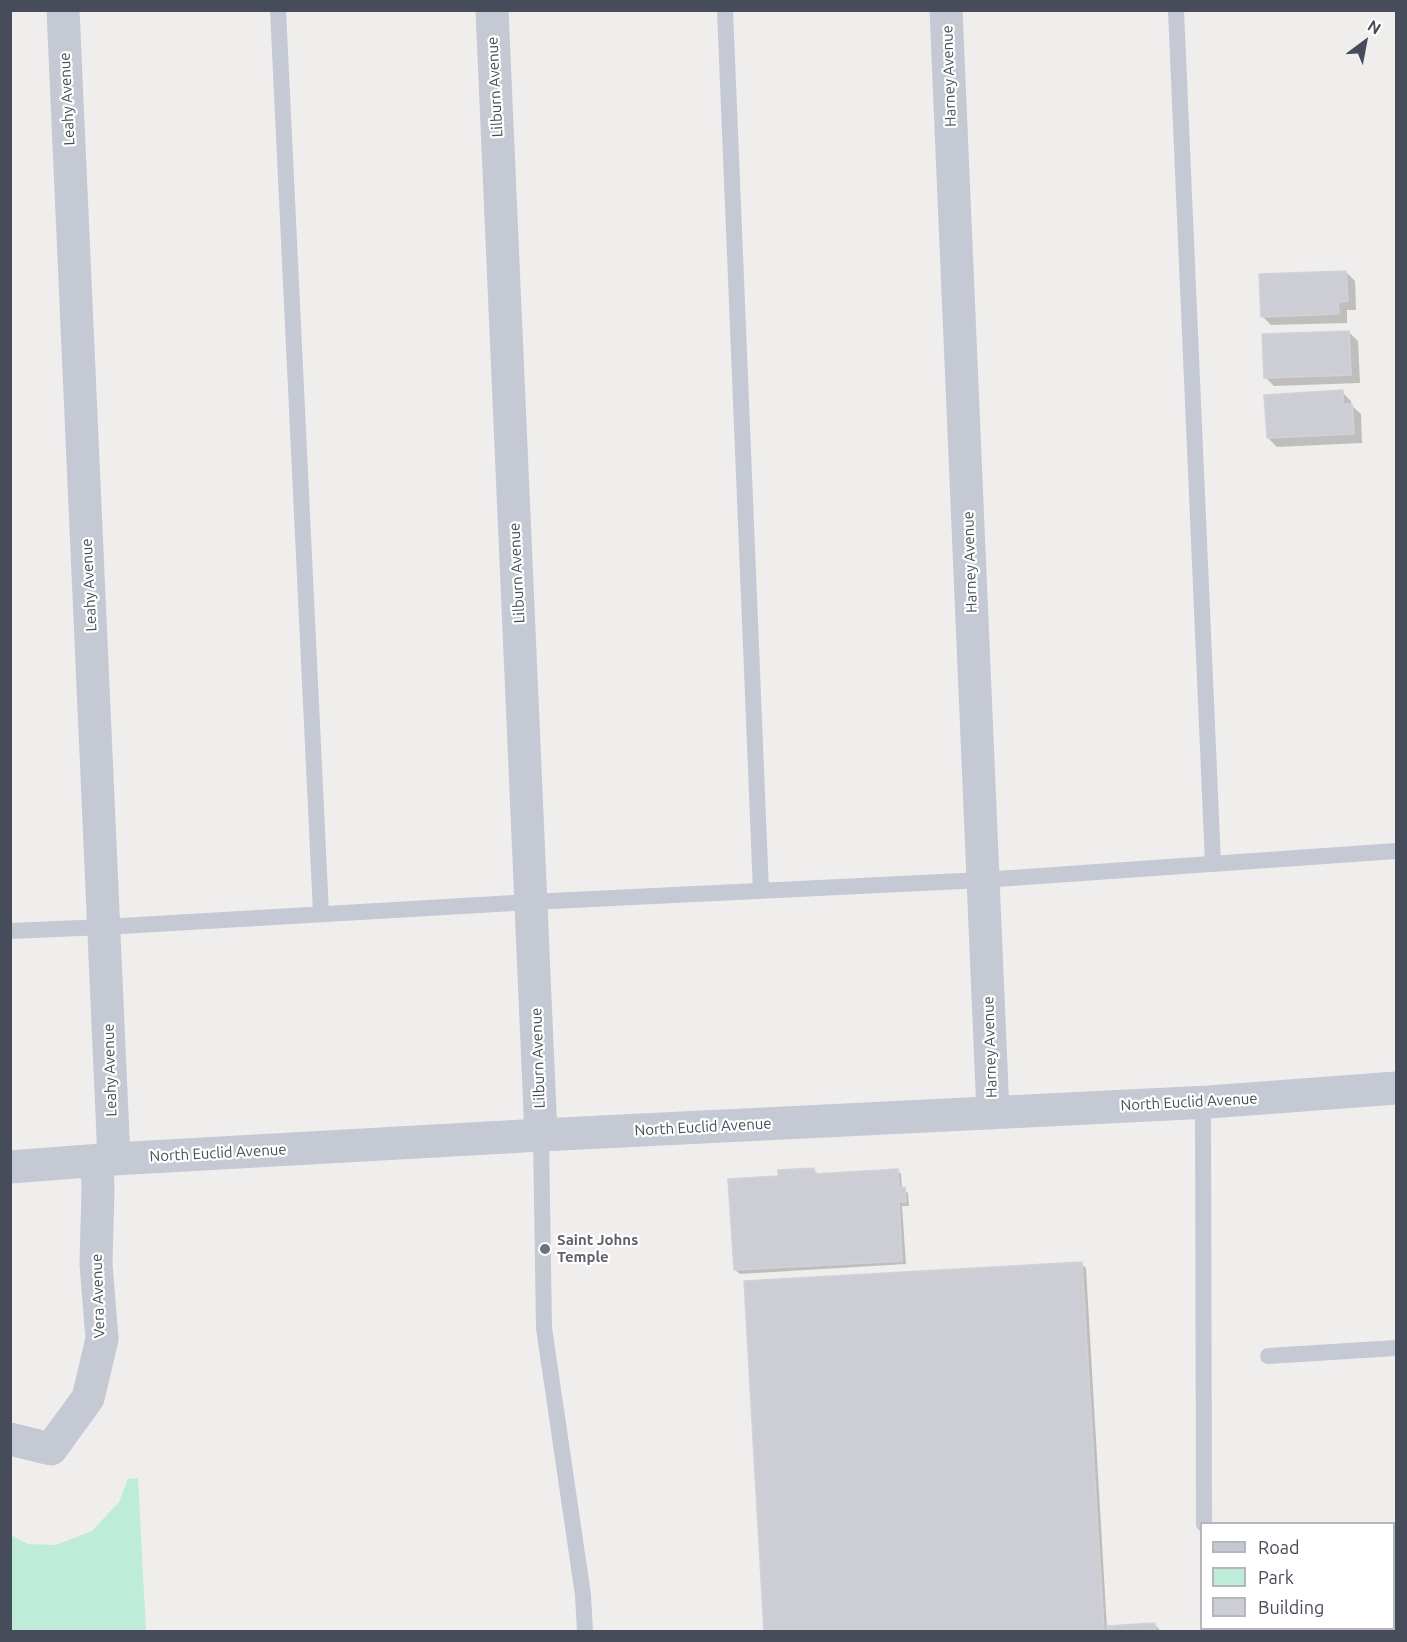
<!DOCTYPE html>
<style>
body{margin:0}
#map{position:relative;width:1407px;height:1642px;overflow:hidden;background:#f0eeed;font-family:Ubuntu,sans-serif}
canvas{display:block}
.frame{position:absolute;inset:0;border:12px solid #464c59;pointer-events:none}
.legend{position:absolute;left:1200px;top:1522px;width:195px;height:108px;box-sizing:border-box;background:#fff;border:2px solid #b5b7bd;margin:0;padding:8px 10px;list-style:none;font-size:18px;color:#464c59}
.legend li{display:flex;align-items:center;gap:12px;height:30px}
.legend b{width:30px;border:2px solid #b5b7bd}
.north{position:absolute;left:1335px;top:12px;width:60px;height:60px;-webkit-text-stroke:4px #fff;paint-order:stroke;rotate:32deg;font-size:16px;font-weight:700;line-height:24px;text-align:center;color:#464c59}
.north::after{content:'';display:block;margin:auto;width:21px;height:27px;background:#464c59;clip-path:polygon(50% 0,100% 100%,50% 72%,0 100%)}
</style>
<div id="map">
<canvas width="1407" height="1642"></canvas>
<div class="frame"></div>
<ul class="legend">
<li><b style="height:8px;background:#c4c9d4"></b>Road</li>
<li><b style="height:16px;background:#bdecd9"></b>Park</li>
<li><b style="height:16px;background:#cdced5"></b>Building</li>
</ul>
<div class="north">N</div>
</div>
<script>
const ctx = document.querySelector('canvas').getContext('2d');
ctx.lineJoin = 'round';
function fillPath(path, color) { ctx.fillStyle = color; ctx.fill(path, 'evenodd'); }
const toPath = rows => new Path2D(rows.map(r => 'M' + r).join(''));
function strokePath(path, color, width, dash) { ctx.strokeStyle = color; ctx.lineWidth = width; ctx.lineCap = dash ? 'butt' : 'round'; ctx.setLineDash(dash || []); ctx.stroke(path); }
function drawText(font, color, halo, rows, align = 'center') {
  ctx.font = font + ' Ubuntu,sans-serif'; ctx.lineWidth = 4.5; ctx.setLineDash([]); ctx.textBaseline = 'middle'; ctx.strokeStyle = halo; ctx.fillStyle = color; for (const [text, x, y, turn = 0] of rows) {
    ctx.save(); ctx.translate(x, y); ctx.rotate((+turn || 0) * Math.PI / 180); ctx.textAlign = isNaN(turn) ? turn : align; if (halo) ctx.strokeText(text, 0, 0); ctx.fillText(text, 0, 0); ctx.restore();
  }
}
const green = toPath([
 [138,1478,146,1631,11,1631,11,1535,28,1544,56,1545,92,1531,119,1502,128,1479]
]);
const shadow = toPath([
 [1346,272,1355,281,1356,310,1347,310,1347,323,1271,325,1262,316],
 [1349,332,1358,341,1360,383,1274,386,1265,377],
 [1342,392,1351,401,1351,405,1361,414,1362,443,1277,447,1268,438],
 [814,1170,818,1174,897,1170,901,1174,902,1189,908,1193,909,1206,902,1206,906,1264,740,1274,735,1270,780,1177],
 [1081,1264,1086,1268,1107,1628,1155,1625,1159,1629,1159,1632,766,1632]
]);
const building = toPath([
 [1346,271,1348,301,1338,302,1339,314,1261,317,1259,274,1346,271],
 [1349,331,1351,375,1264,378,1262,334,1349,331],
 [1343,390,1343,404,1352,404,1354,434,1267,438,1264,395,1343,390],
 [814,1168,815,1174,898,1169,899,1188,905,1187,906,1202,899,1202,902,1261,734,1270,728,1179,778,1176,778,1170,814,1168],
 [1082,1262,1104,1632,764,1632,744,1281,1082,1262],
 [1155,1623,1156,1632,1107,1632,1107,1626,1155,1623]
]);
const service = toPath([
 [278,10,321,914],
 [725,10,761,891],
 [1176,10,1213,864],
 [10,931,104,927,531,902,983,880,1396,851],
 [1203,1102,1204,1524],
 [541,1135,544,1328,583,1595,585,1632],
 [1268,1356,1396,1348]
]);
const minor = toPath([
 [63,10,114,1159],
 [492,10,541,1135],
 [946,10,993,1113],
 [10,1167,114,1159,541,1135,1209,1102,1396,1088],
 [10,1439,51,1449,88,1398,102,1339,96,1264,98,1189,97,1160],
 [1394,1606,1396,1606]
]);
const markers = [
 [545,1249,6,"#6b7280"]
];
const streetNames = [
 ["Harney Avenue",949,76,-92],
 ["Lilburn Avenue",495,87,-93],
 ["Leahy Avenue",67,99,-93],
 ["Harney Avenue",970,562,-92],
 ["Lilburn Avenue",517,573,-93],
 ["Leahy Avenue",89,585,-93],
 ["Harney Avenue",990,1047,-92],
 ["Lilburn Avenue",538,1058,-92],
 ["Leahy Avenue",110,1070,-92],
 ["North Euclid Avenue",1189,1102,-3],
 ["North Euclid Avenue",703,1127,-3],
 ["North Euclid Avenue",218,1153,-3],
 ["Vera Avenue",98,1296,-92]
];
const worshipNames = [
 ["Saint Johns",557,1240],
 ["Temple",557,1257]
];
fillPath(green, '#bdecd9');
fillPath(shadow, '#0003');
fillPath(building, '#cdced5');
strokePath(building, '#d1d2d8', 1.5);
strokePath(service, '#c4c9d4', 16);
strokePath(minor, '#c4c9d4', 33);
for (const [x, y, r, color] of markers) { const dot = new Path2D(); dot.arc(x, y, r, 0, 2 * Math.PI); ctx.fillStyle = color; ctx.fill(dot); strokePath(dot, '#fff', 2); }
drawText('15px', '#464c59', '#fff', streetNames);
drawText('bold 15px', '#5b616d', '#fff', worshipNames, 'left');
</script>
